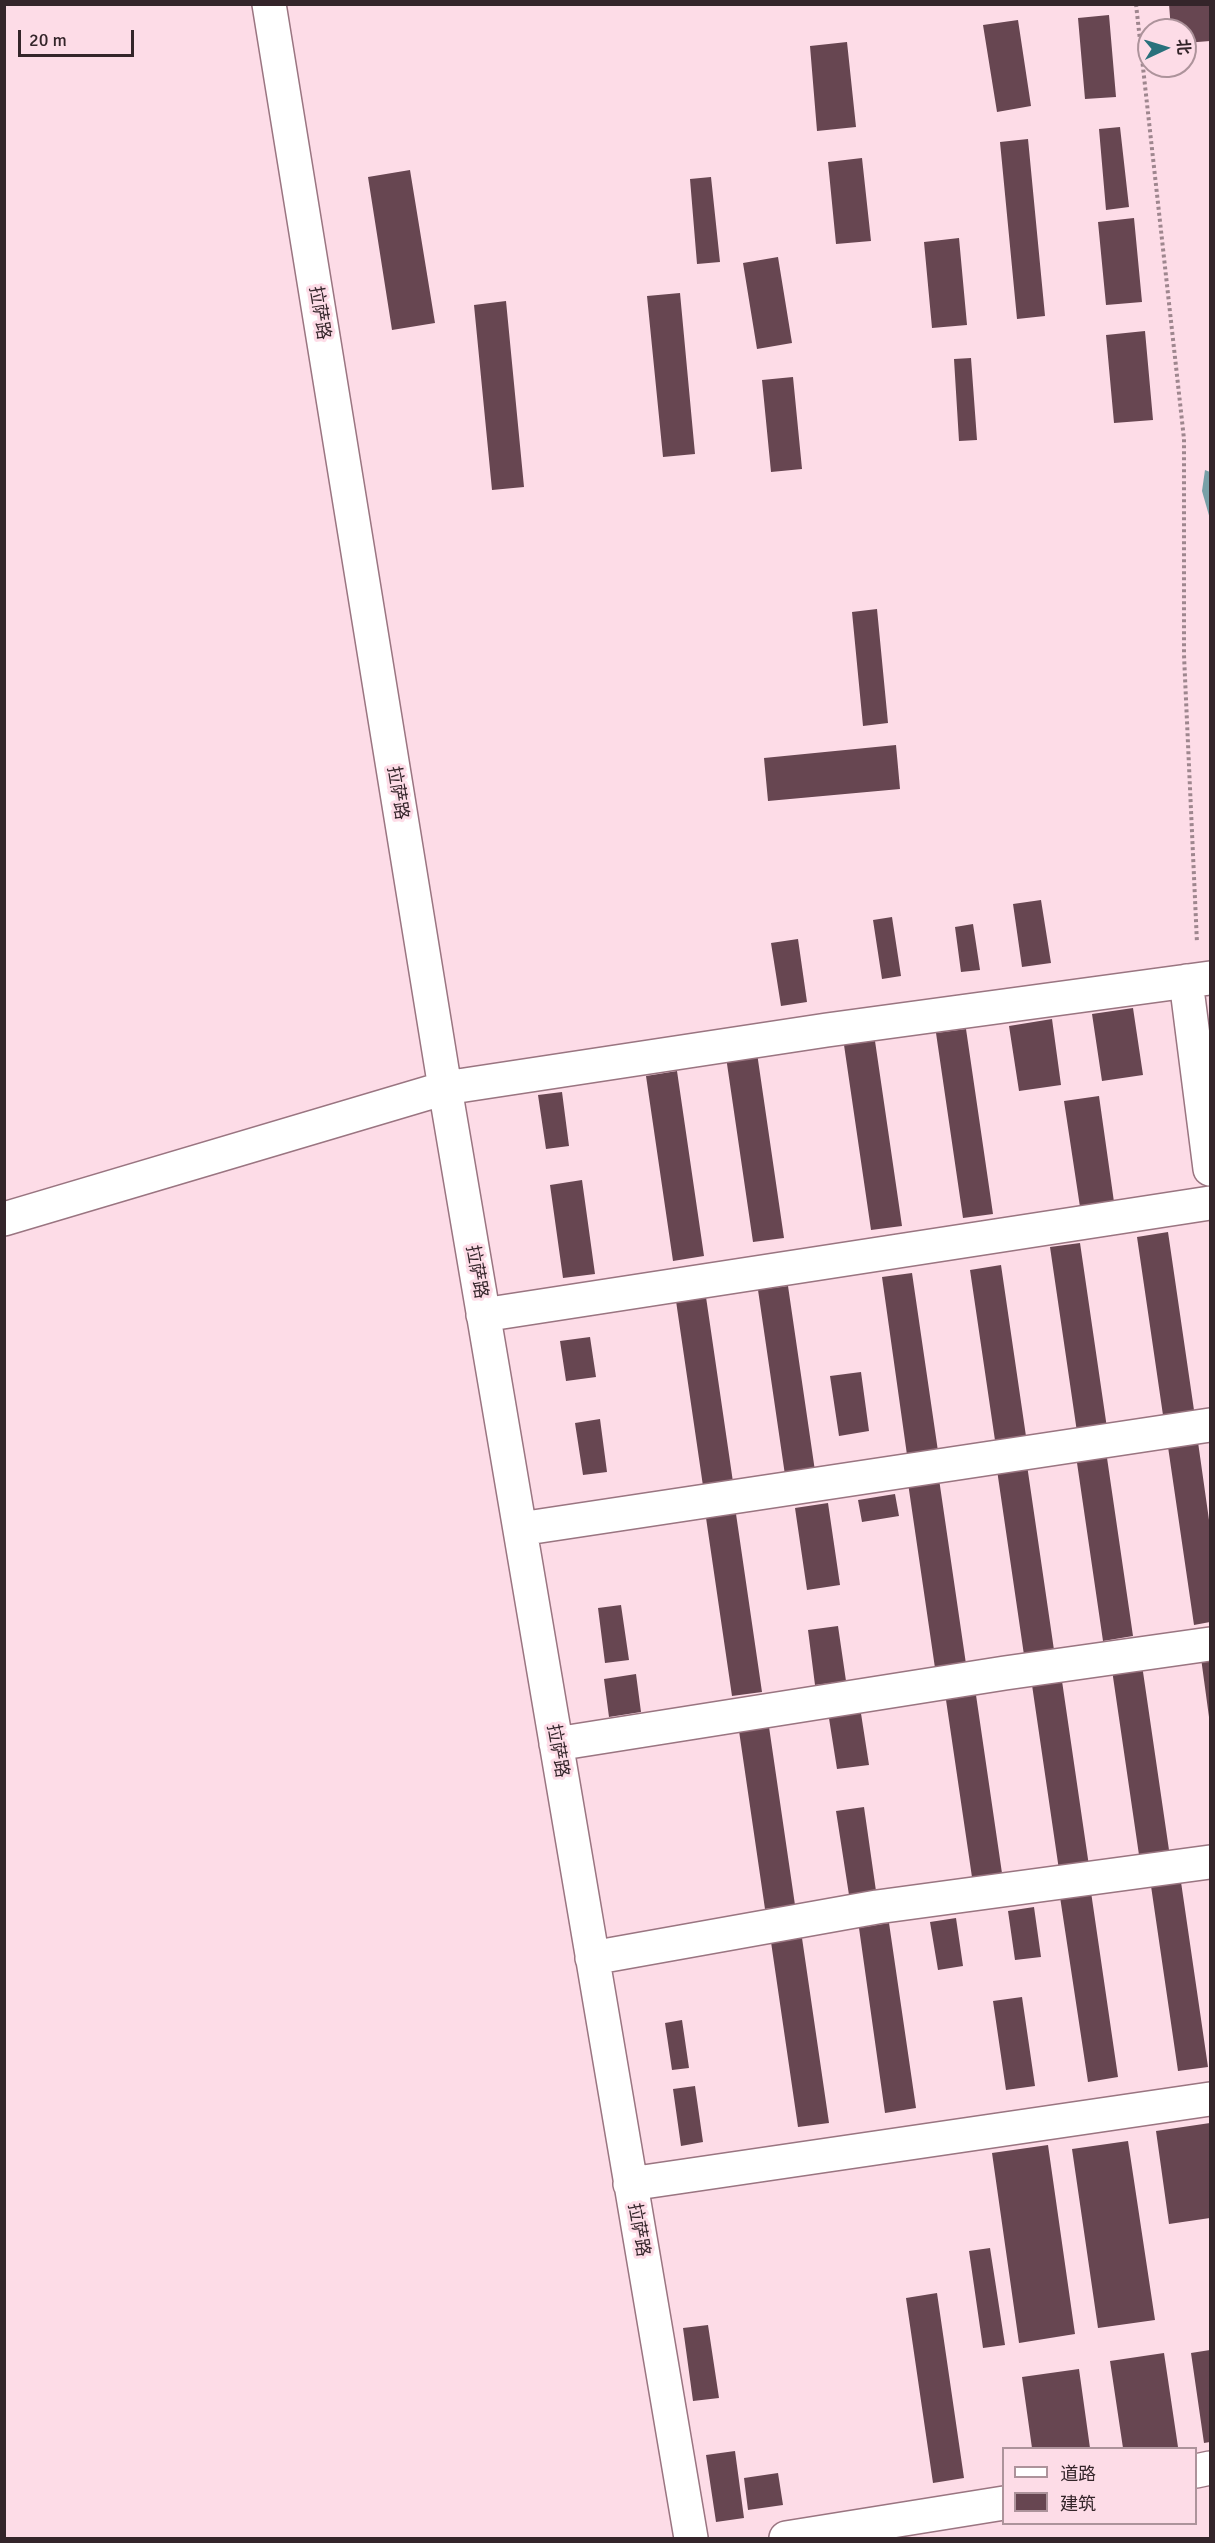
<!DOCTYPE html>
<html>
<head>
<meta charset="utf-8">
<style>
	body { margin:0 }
	#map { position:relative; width:1215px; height:2543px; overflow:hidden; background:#fddce7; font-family:Signika,"Noto Sans SC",sans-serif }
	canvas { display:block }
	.frame { position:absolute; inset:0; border:6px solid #34252a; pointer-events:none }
	.legend { position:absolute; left:1002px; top:2447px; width:195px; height:78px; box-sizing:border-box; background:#fddce7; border:2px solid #ad939b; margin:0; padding:8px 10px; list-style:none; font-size:18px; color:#34252a }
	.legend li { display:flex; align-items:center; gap:12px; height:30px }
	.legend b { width:30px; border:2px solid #ad939b }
	.north { position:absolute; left:1137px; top:18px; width:60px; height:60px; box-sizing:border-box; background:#fddce7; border:2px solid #ad939b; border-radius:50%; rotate:86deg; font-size:16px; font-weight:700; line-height:24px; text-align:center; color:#34252a }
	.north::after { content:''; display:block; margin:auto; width:21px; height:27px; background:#29717c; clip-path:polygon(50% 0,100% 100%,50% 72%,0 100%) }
	.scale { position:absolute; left:18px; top:30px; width:116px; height:27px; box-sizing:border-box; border:3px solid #34252a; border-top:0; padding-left:8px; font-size:18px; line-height:21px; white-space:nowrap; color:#34252a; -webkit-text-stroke:4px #fddce7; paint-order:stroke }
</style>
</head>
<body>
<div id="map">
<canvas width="1215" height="2543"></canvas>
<div class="frame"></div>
<ul class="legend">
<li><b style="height:8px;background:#fff"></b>道路</li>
<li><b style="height:16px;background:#674651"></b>建筑</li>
</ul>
<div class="north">北</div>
<div class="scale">20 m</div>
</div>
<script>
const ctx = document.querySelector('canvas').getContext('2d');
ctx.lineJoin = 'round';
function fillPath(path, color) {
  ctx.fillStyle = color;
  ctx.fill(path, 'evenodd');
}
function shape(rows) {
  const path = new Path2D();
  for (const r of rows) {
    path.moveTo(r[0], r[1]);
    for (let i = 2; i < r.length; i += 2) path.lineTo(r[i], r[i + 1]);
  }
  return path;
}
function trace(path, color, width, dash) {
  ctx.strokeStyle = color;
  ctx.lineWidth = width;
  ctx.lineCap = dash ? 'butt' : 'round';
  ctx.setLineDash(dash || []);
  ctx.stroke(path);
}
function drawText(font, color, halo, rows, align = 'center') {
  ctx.font = font + ' Signika,"Noto Sans SC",sans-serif';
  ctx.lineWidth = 6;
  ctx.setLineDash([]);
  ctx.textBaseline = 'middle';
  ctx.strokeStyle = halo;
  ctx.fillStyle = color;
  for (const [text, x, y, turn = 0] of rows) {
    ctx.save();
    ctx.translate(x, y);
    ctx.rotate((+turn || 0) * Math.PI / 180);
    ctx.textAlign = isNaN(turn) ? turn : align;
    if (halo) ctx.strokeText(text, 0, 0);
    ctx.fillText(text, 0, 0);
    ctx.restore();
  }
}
fillPath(shape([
	[1205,470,1210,472,1210,519,1202,491]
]), '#78a0a7');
fillPath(shape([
	[1169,4,1210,4,1210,41,1185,43,1185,30,1171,30],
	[1109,15,1116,97,1085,99,1078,18],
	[1018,20,1031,106,997,112,983,25],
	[847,42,856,127,817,131,810,46],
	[1120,127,1129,207,1106,210,1099,129],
	[1028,139,1045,316,1017,319,1000,142],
	[862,158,871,241,836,244,828,162],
	[410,170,435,323,392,330,368,177],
	[711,177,720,262,697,264,690,179],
	[1134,218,1142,302,1106,305,1098,222],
	[959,238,967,325,932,328,924,242],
	[778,257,792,343,757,349,743,263],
	[680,293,695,454,663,457,647,296],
	[506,301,524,487,492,490,474,305],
	[1145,331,1153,420,1114,423,1106,335],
	[971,358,977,440,959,441,954,359],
	[793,377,802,469,771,472,762,380],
	[877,609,888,723,863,726,852,612],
	[896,745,900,789,768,801,764,758],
	[1041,900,1051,963,1022,967,1013,904],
	[892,917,901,976,882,979,873,920],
	[973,924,980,970,961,972,955,927],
	[798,939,807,1002,781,1006,771,943],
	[1133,1008,1143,1075,1102,1081,1092,1014],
	[1052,1019,1061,1085,1019,1091,1009,1026],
	[966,1029,993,1214,963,1218,936,1033],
	[875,1041,902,1226,871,1230,844,1045],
	[757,1053,784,1238,753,1242,726,1057],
	[677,1071,704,1256,673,1261,646,1076],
	[562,1092,569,1146,546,1149,538,1095],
	[1099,1096,1114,1202,1080,1207,1064,1101],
	[582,1180,595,1274,563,1278,550,1185],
	[1168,1232,1195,1417,1164,1422,1137,1237],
	[1080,1243,1107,1428,1077,1432,1050,1247],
	[1001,1265,1028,1450,997,1454,970,1270],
	[912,1273,939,1458,908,1462,882,1277],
	[788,1286,815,1471,785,1475,758,1290],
	[706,1297,733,1482,703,1486,676,1301],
	[590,1337,596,1377,566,1381,560,1341],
	[861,1372,869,1431,839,1436,830,1376],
	[600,1419,607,1472,583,1475,575,1423],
	[1197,1435,1210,1527,1210,1622,1194,1625,1167,1440],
	[1106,1451,1133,1636,1103,1641,1076,1456],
	[1027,1465,1054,1650,1024,1655,997,1470],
	[939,1479,966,1664,935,1668,908,1483],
	[895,1494,899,1516,862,1522,858,1500],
	[828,1503,840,1585,807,1590,795,1508],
	[735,1507,762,1692,732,1696,705,1511],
	[621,1605,629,1660,605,1663,598,1608],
	[838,1626,846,1681,815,1685,808,1630],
	[1210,1656,1210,1717,1209,1717,1201,1658],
	[1142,1665,1169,1850,1139,1855,1112,1670],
	[636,1674,641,1712,609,1717,604,1679],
	[1062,1681,1089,1866,1059,1870,1032,1685],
	[976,1695,1003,1880,973,1884,946,1700],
	[860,1707,869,1765,837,1769,828,1712],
	[768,1720,795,1905,765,1909,738,1724],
	[864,1807,876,1891,849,1895,836,1811],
	[1181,1882,1208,2067,1178,2071,1151,1886],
	[1091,1892,1118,2077,1088,2082,1060,1897],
	[1034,1907,1041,1957,1015,1960,1008,1911],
	[956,1918,963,1966,938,1970,930,1922],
	[889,1923,916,2108,885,2113,859,1928],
	[802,1938,829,2123,798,2127,771,1942],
	[1022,1997,1035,2086,1006,2090,993,2001],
	[682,2020,689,2068,672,2070,665,2023],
	[695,2086,703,2142,681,2146,673,2089],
	[1210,2123,1210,2218,1169,2224,1156,2131],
	[1128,2141,1155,2320,1098,2328,1072,2149],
	[1048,2145,1075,2334,1019,2343,992,2153],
	[990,2248,1005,2345,983,2348,969,2251],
	[937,2293,964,2478,933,2483,906,2298],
	[708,2325,719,2398,693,2401,683,2328],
	[1210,2350,1210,2442,1204,2443,1191,2353],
	[1164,2353,1178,2447,1123,2448,1110,2361],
	[1079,2369,1090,2448,1032,2448,1022,2377],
	[735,2451,744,2518,716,2522,706,2455],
	[778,2473,783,2505,748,2510,744,2478]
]), '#674651');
const minor = shape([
	[269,4,445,1088,691,2538],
	[1186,981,1210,1169],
	[4,1219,445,1088,827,1030,1210,978],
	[483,1315,1210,1203],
	[520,1529,1210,1425],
	[556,1744,1005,1673,1210,1644],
	[592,1958,877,1907,1210,1862],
	[630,2184,1210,2099],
	[1196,2471,1210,2468],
	[786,2538,1004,2503]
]);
trace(minor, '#9a7581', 36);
trace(shape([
	[1136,4,1184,439,1184,655,1197,943]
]), '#9e868e', 4, [3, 3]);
trace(minor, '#fff', 33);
drawText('18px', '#34252a', '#fddce7', [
	["拉萨路",319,313,81],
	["拉萨路",397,793,81],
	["拉萨路",476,1272,80],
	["拉萨路",557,1751,80],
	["拉萨路",638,2230,80]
]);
</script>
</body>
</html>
